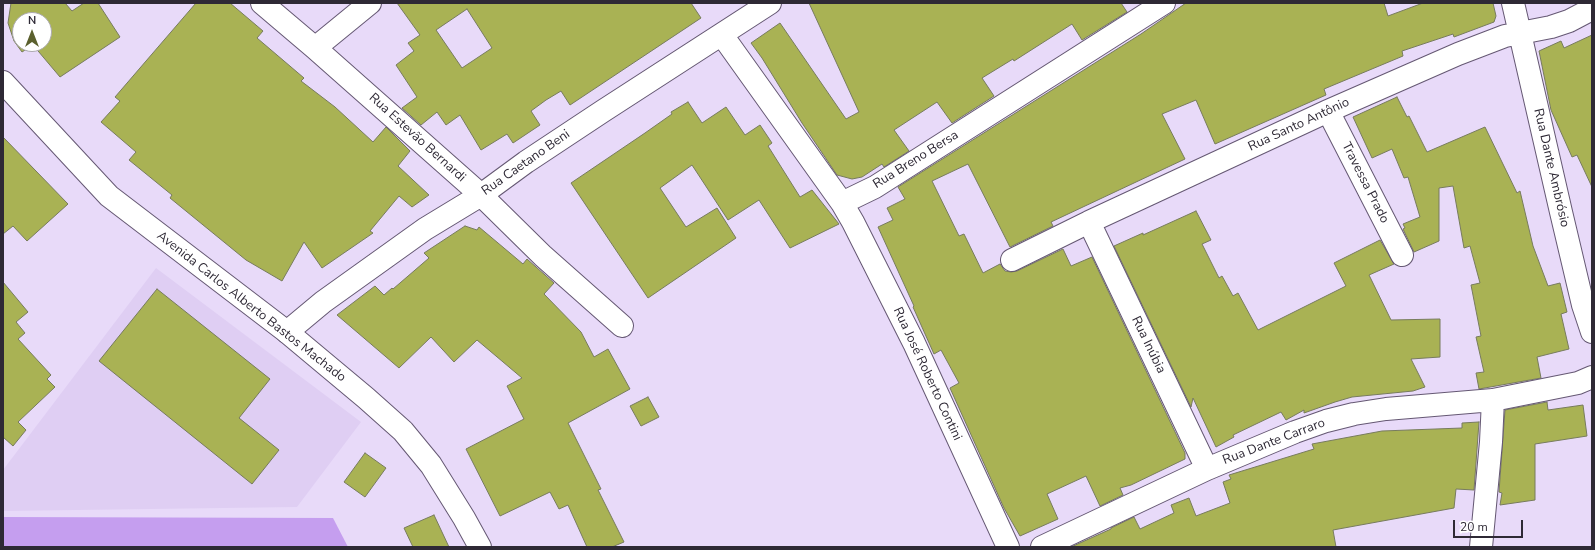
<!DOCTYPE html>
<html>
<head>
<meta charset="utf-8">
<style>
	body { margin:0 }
	#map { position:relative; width:1595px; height:550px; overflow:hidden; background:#e8daf9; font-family:"Nunito Sans",sans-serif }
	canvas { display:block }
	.frame { position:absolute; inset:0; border:4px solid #2e2935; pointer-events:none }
	.north { position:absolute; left:12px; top:12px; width:40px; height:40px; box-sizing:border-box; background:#fff; border:1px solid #aba9ae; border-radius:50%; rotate:0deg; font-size:11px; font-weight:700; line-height:16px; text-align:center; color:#2e2935 }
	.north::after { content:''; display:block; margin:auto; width:14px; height:18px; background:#5b602e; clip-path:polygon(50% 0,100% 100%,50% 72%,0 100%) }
	.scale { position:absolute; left:1453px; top:520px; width:70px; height:18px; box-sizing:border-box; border:2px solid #2e2935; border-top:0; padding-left:5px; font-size:12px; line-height:14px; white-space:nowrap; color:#2e2935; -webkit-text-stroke:3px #fff; paint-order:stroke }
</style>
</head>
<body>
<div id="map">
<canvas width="1595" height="550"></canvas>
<div class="frame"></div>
<div class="north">N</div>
<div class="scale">20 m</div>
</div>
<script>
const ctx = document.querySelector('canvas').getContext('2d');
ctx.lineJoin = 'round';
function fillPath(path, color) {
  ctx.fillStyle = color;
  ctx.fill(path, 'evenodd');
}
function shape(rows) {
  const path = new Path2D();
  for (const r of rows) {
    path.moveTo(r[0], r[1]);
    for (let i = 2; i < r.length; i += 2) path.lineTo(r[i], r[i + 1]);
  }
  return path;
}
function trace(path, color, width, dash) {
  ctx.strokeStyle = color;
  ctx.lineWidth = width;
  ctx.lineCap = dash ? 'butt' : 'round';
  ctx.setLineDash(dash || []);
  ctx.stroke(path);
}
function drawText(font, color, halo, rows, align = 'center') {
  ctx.font = font + ' "Nunito Sans",sans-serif';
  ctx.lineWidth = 3.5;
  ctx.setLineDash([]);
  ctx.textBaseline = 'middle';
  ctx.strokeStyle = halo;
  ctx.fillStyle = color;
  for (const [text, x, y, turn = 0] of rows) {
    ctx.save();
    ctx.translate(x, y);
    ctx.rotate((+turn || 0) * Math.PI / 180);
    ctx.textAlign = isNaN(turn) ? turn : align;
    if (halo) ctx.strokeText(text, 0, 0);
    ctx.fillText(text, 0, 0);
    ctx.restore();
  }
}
fillPath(shape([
	[156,268,361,422,297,507,3,511,3,470]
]), '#dfcef3');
fillPath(shape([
	[3,517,333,518,348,547,3,547]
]), '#c59eef');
const building = shape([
	[11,3,65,3,72,11,84,3,98,3,120,37,60,77,33,45,22,52,14,41,8,23,11,3],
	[20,20,44,20,44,44,20,44,20,20],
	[196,3,230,3,263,31,257,38,304,78,301,81,335,107,373,142,386,127,410,151,398,166,429,195,412,207,399,196,370,231,373,233,322,268,304,242,282,281,246,260,170,198,172,195,129,160,136,152,101,122,120,101,115,97,196,3],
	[397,3,691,3,701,18,570,105,561,91,546,100,531,111,540,125,513,143,507,134,481,150,460,115,446,125,437,112,421,125,402,108,417,97,396,65,414,51,408,43,420,35,397,3],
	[467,9,492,48,462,68,436,30,467,9],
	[809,3,1121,3,1127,12,1082,40,1072,24,1014,61,1013,59,982,78,994,96,952,123,937,102,894,130,909,151,884,167,882,164,862,177,852,179,837,175,802,123,762,58,751,43,780,23,846,119,859,112,809,3],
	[1186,3,1384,3,1388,16,1423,3,1493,3,1496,16,1494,22,1454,37,1453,34,1402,51,1403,56,1324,89,1326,95,1215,144,1196,100,1162,114,1185,159,1051,222,1053,226,1010,247,968,164,932,181,959,236,964,234,983,273,1000,264,1005,271,1011,272,1017,271,1063,249,1071,266,1092,257,1185,453,1185,459,1131,485,1120,488,1123,495,1100,506,1086,476,1047,494,1058,519,1020,536,1004,508,950,388,959,383,941,350,934,354,913,307,914,306,878,227,893,220,887,208,905,199,898,187,1141,34,1186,3],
	[1592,35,1592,187,1577,155,1572,157,1551,110,1539,51,1561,41,1564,48,1592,35],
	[1397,97,1407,117,1409,116,1427,152,1485,127,1517,193,1520,191,1533,246,1548,286,1560,283,1567,312,1561,314,1569,349,1537,357,1541,378,1479,389,1476,373,1484,372,1476,337,1481,336,1471,285,1480,283,1470,246,1464,248,1453,186,1439,188,1439,241,1414,252,1403,229,1405,228,1403,224,1420,217,1408,177,1404,178,1392,149,1372,158,1353,117,1397,97],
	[688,102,702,123,726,107,745,135,760,125,772,143,768,146,800,197,812,190,839,224,790,248,759,200,728,220,692,165,660,188,686,227,717,208,736,238,648,298,571,183,645,133,672,114,671,112,688,102],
	[3,137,68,204,27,241,13,226,3,234,3,137],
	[1196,211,1211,240,1202,244,1219,278,1222,276,1233,296,1238,293,1258,330,1346,286,1334,263,1380,240,1394,264,1369,275,1391,320,1440,319,1440,357,1411,359,1425,387,1413,391,1352,397,1335,402,1304,413,1304,410,1286,420,1281,412,1233,435,1234,437,1216,447,1193,398,1191,407,1114,246,1143,233,1143,235,1196,211],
	[465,226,477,230,479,227,523,264,527,259,554,283,544,294,581,332,594,357,608,349,630,389,568,423,601,489,598,490,624,542,612,547,587,547,568,505,559,509,550,492,500,516,466,449,524,419,507,386,522,378,477,340,454,362,431,337,399,368,337,315,375,286,384,295,392,288,393,289,429,258,424,253,465,226],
	[3,282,28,312,16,322,25,333,18,339,51,375,47,379,55,387,18,422,26,430,13,446,3,437,3,282],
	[157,289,270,379,239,418,279,450,252,484,99,361,157,289],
	[648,397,659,417,641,426,630,406,648,397],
	[1547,402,1548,410,1583,405,1587,436,1535,444,1535,500,1500,505,1502,493,1499,492,1505,410,1547,402],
	[1479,422,1474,490,1456,489,1454,508,1333,530,1336,547,1071,547,1111,529,1111,528,1134,517,1140,529,1174,513,1171,505,1189,498,1196,516,1230,503,1223,482,1231,479,1229,475,1314,449,1312,444,1382,431,1462,428,1462,423,1479,422],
	[365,453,386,468,365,497,344,482,365,453],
	[434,515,449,547,413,547,404,528,434,515]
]);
fillPath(building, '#a9b254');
trace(building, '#777b5d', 1);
const minor = shape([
	[262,3,315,48,481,195,543,256,622,326],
	[1513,3,1561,212,1583,305,1592,332],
	[722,35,842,203,875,187,1164,3],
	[315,48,370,3],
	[1328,111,1402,255],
	[842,203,853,222,914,343,1008,547],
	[1089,222,1207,469],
	[1012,260,1089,222,1328,111,1458,54,1505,36,1551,27,1569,21,1592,9],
	[287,332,323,302,425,229,481,195,526,162,603,111,770,3],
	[1042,547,1207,469,1295,432,1326,421,1354,414,1386,409,1493,400,1578,383,1592,377],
	[1481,547,1491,442,1493,400]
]);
const tertiary = shape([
	[3,82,109,196,287,332,366,398,403,431,431,465,464,518,480,547]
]);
trace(minor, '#655873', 24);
trace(tertiary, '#655873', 24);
trace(minor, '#fff', 22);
trace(tertiary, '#fff', 22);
drawText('13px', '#2e2935', '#fff', [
	["Rua Santo Antônio",1299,125,-25],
	["Rua Estevão Bernardi",417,138,42],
	["Rua Breno Bersa",916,160,-32],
	["Rua Caetano Beni",526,163,-35],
	["Rua Dante Ambrósio",1551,168,77],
	["Travessa Prado",1365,183,63],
	["Avenida Carlos Alberto Bastos Machado",251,307,38],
	["Rua Inúbia",1148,345,64],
	["Rua José Roberto Contini",927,374,65],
	["Rua Dante Carraro",1274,442,-21]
]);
</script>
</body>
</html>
